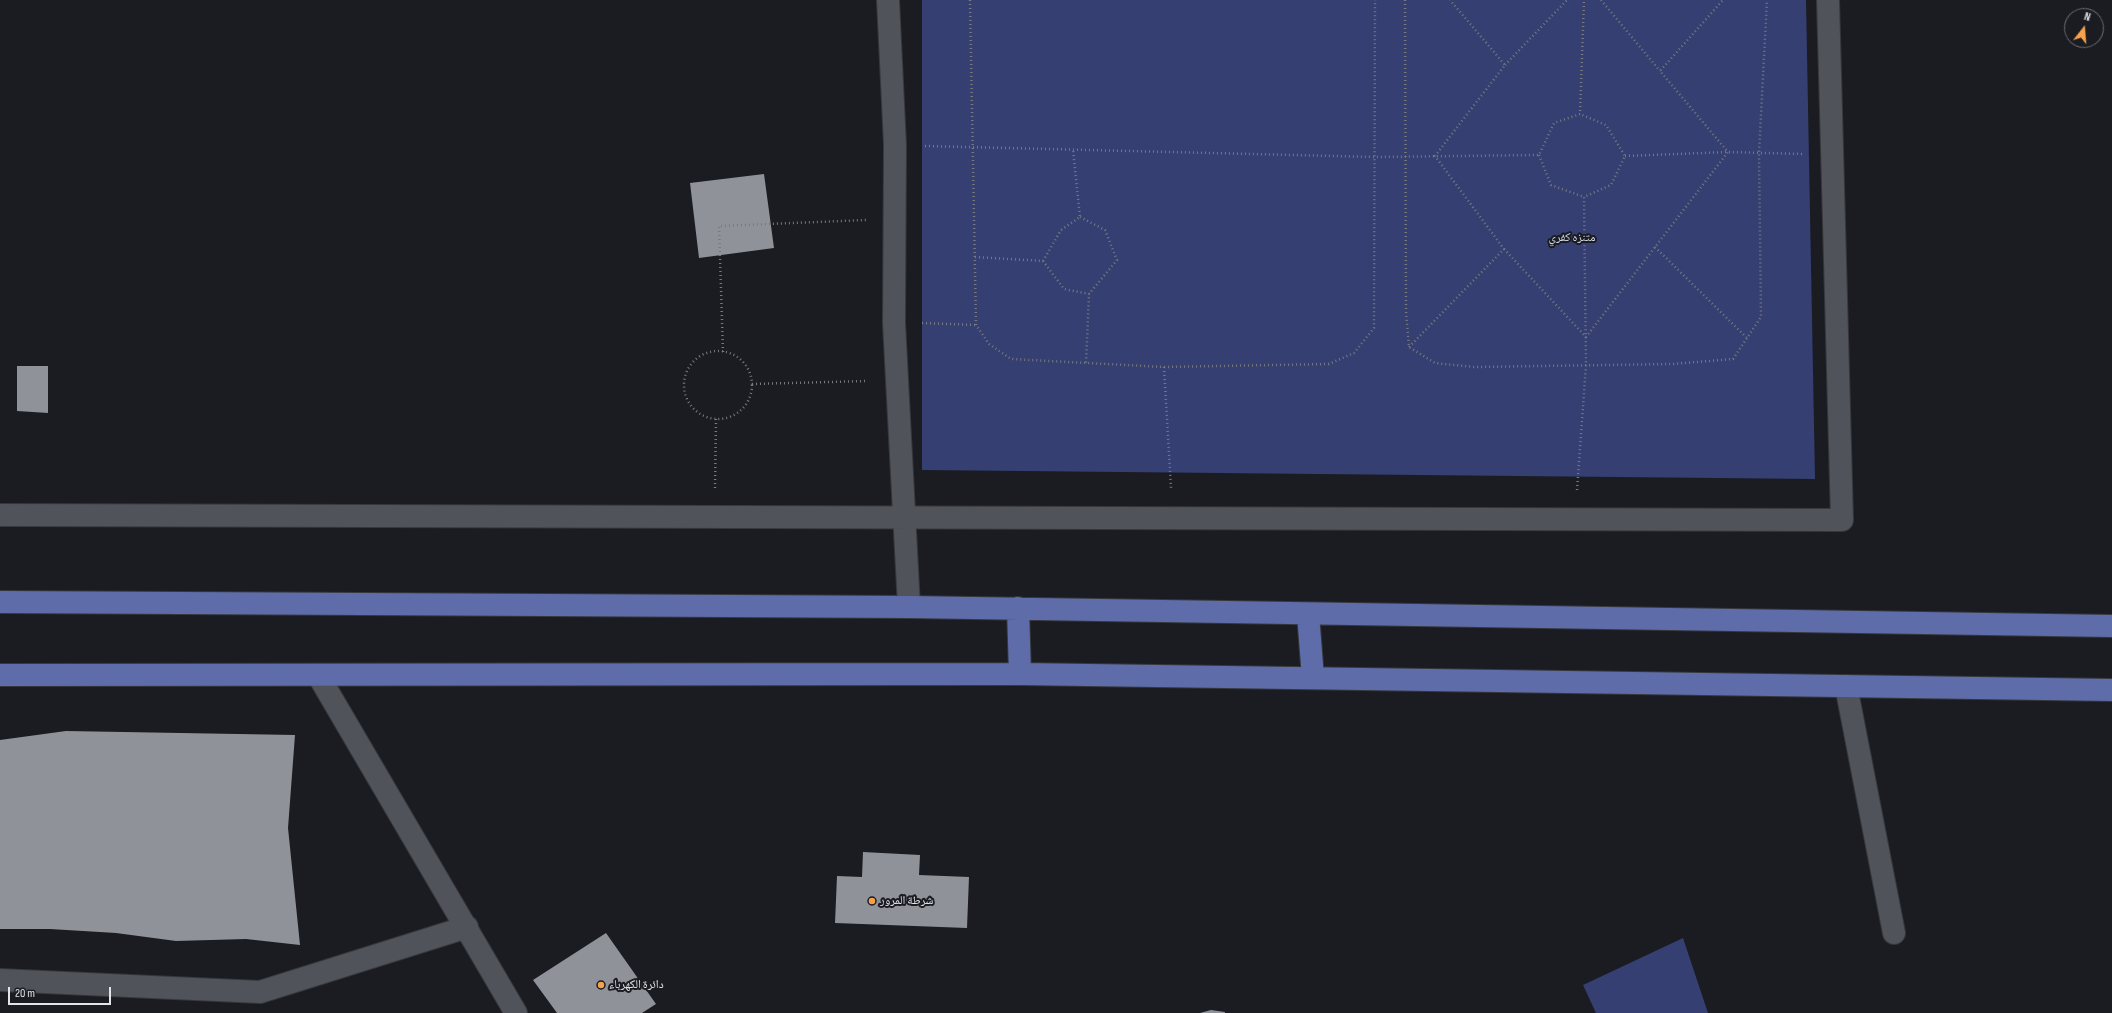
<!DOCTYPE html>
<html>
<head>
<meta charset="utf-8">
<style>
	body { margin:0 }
	#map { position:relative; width:2112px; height:1013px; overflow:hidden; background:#1a1c22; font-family:"Sofia Sans Condensed",sans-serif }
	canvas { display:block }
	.north { position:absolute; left:2064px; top:8px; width:40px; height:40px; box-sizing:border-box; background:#1a1c22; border:1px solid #6a6c71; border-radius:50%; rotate:17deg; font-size:11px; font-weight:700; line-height:16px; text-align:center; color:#e3e4e8 }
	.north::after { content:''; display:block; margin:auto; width:14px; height:18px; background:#f8a14a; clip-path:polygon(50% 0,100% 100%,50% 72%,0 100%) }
	.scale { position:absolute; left:8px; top:987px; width:103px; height:18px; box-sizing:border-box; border:2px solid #e3e4e8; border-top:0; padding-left:5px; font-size:12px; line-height:14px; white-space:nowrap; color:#e3e4e8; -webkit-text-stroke:3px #1a1c22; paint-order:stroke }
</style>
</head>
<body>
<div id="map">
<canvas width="2112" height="1013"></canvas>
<div class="north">N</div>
<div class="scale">20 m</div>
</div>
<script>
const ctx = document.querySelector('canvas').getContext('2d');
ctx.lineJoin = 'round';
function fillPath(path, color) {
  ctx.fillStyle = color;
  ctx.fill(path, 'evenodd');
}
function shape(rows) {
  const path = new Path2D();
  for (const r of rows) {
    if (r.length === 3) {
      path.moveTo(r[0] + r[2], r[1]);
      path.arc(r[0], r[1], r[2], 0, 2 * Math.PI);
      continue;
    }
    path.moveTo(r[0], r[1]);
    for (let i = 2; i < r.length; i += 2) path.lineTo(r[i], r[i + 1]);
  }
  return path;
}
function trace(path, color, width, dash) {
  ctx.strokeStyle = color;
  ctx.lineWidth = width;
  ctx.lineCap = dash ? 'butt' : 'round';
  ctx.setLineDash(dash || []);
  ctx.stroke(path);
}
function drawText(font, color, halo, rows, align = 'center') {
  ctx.font = font + ' "Sofia Sans Condensed","Noto Naskh Arabic",sans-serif';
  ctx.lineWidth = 4;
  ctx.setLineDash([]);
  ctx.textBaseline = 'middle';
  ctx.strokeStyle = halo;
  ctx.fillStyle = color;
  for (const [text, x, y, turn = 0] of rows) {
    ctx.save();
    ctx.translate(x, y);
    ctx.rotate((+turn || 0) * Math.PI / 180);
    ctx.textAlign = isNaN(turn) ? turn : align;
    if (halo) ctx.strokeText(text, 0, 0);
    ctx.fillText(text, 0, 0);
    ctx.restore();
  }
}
fillPath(shape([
	[922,0,1806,0,1815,479,922,470],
	[1683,938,1708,1013,1596,1013,1583,985]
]), '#353f71');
fillPath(shape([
	[764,174,774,248,699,258,690,183],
	[17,366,48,366,48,413,17,411],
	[66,731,295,735,288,828,300,945,246,939,176,941,116,933,50,929,0,929,0,740],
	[863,852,920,855,919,875,969,877,967,928,835,923,837,876,862,877],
	[606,933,656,1004,642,1013,557,1013,533,980],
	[1211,1010,1225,1012,1225,1013,1200,1013]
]), '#90929a');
const minor = shape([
	[888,0,895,145,894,323,909,607],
	[0,515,1842,520,1828,0],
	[318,675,516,1013],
	[1846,686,1894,933],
	[0,980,260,992,467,927]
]);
const major = shape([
	[0,602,909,607,2112,626],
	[1018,608,1020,674],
	[1308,614,1313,678],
	[0,675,1020,674,2112,690]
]);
trace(minor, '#36383c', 24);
trace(major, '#36383c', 24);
trace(shape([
	[970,0,976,325,989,344,1011,359,1164,367,1329,364,1354,353,1374,328,1375,0],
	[1405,0,1406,311,1409,347,1435,363,1474,367,1673,364,1733,359,1761,317,1759,153,1767,0],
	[1601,0,1660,71],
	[1505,65,1567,0],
	[925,146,1375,157,1539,155,1554,123,1580,114,1584,0],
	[1539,155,1551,185,1584,197],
	[1625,156,1728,152,1803,154],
	[1080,217,1105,230,1117,260,1089,294],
	[1655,247,1747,338],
	[1504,249,1586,337,1728,152,1660,71,1723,0],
	[975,257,1043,261,1064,289,1089,294,1086,363],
	[1043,261,1061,230,1080,217,1073,150],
	[922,323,976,325],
	[1409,347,1504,249,1435,156,1505,65,1450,0],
	[718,385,34],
	[723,352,719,226,866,220],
	[1164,367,1171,488],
	[752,384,867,381],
	[715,488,716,419],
	[1577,490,1586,365,1584,197,1611,185,1625,156,1606,125,1580,114]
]), '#787a7f', 2.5, [1, 3]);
trace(minor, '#50535a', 22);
trace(major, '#5e6ca9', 22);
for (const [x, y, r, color] of [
	[872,901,4,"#f8a14a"],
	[601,985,4,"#f8a14a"]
]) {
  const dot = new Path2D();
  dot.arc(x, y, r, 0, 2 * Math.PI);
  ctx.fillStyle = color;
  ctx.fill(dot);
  trace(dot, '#1a1c22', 1.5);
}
drawText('12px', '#d2d8ec', '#1a1c22', [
	["متنزه كفري",1572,238]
]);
drawText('12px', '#e3e4e8', '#1a1c22', [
	["شرطة المرور",880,901],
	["دائرة الكهرباء",609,985]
], 'left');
</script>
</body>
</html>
